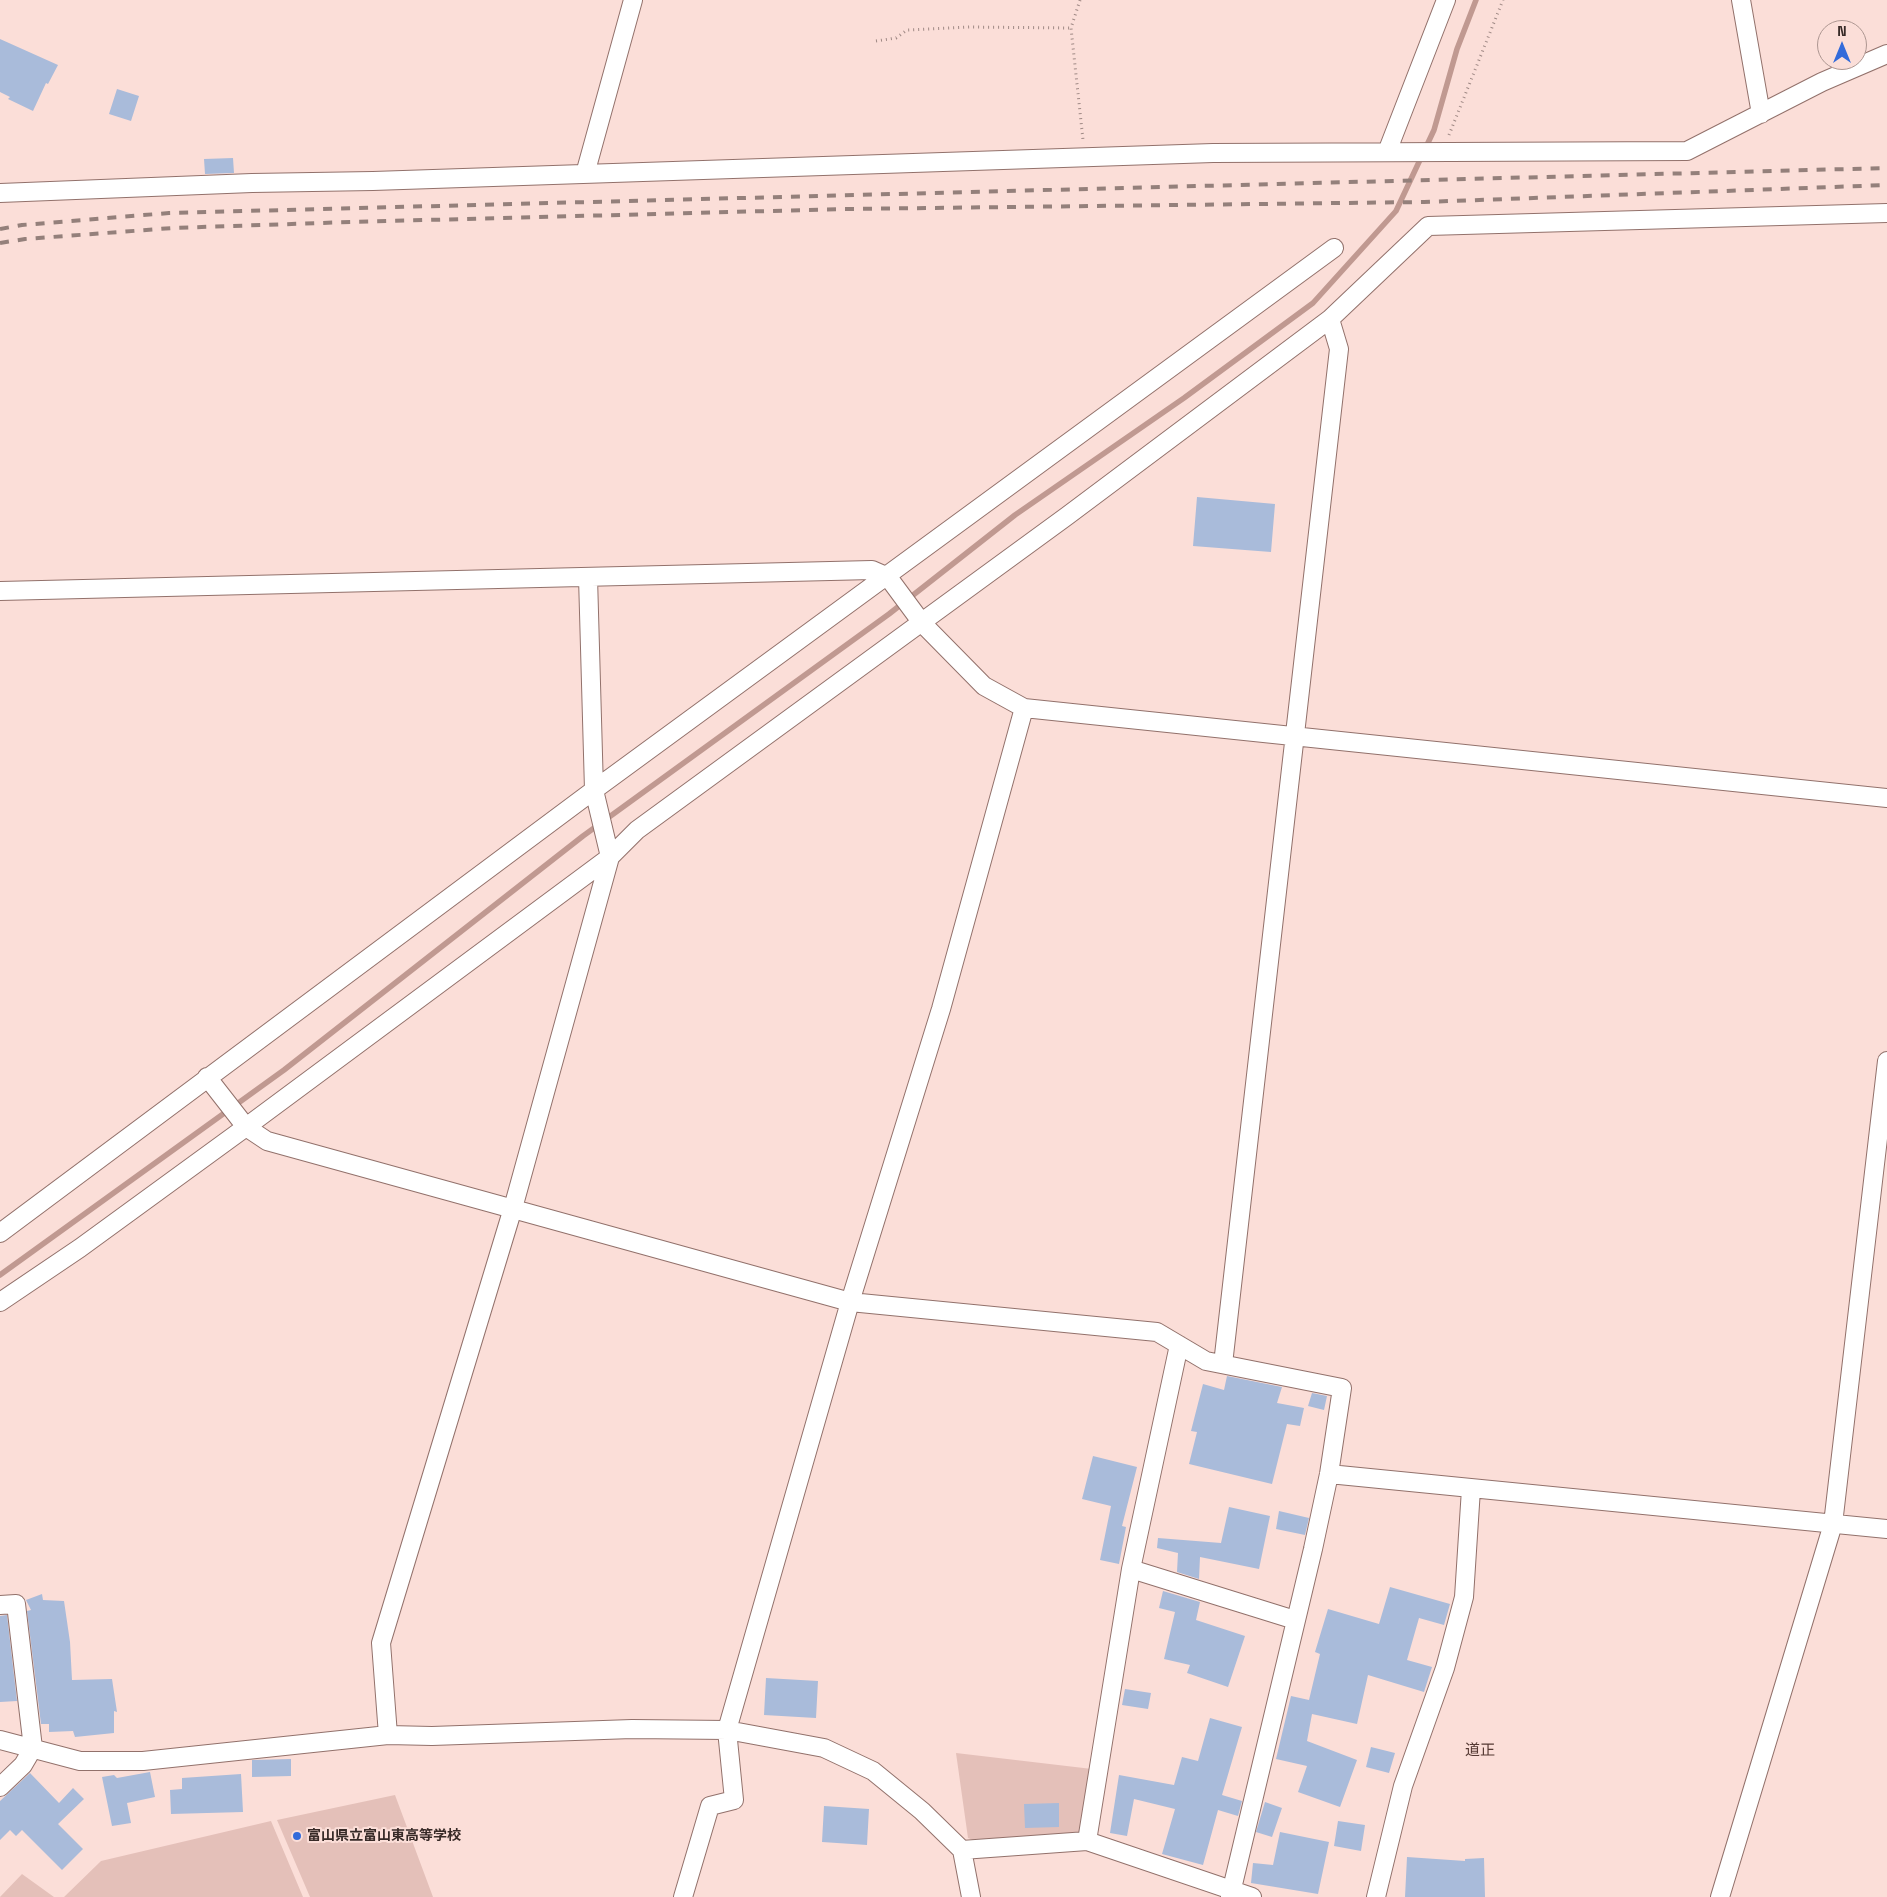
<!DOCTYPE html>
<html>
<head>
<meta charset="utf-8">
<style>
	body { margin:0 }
	#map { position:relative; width:1887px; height:1897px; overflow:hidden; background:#fbded8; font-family:"Space Grotesk",sans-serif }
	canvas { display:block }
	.north { position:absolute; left:1817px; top:20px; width:50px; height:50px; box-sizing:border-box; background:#fbded8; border:1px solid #ad9691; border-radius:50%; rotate:0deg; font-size:14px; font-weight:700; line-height:20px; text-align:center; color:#372a27 }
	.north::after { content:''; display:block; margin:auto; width:18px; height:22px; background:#336bda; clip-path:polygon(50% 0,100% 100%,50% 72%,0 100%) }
</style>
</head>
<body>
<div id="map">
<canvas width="1887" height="1897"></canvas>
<div class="north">N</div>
</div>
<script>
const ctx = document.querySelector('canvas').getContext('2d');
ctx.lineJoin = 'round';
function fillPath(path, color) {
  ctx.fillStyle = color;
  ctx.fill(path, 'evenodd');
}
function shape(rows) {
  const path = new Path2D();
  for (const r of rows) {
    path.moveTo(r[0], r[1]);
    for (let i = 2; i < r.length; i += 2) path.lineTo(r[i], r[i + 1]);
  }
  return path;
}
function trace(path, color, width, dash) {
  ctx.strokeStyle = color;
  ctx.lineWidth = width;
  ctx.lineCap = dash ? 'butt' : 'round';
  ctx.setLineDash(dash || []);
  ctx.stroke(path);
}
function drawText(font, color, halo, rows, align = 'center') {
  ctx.font = font + ' "Space Grotesk","Noto Sans JP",sans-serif';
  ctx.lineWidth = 4;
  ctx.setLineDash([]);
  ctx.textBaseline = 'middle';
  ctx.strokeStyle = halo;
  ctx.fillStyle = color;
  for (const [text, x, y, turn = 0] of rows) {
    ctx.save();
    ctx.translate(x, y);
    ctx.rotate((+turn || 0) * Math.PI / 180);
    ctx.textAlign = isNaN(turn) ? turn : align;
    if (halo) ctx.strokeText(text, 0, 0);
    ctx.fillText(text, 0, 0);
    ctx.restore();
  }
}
fillPath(shape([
	[956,1753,1092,1769,1081,1834,978,1842,968,1838],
	[395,1795,433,1897,310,1897,277,1820],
	[271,1821,303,1897,64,1897,101,1861],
	[22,1874,54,1897,0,1897]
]), '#e4c0b9');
trace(shape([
	[0,1275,284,1070,583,836,889,614,1015,515,1184,398,1313,303,1396,211,1434,130,1457,49,1476,0]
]), '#c09991', 5.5);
fillPath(shape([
	[0,39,58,65,48,84,46,83,33,111,8,99,10,97,0,92],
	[117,89,139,96,131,121,109,114],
	[233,158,234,173,205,174,204,159],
	[1197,497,1275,504,1271,552,1193,546],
	[1227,1376,1282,1387,1277,1403,1304,1408,1300,1426,1287,1424,1272,1484,1189,1464,1197,1432,1191,1431,1203,1384,1224,1390],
	[1312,1393,1327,1396,1324,1410,1308,1406],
	[1093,1456,1137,1467,1122,1526,1126,1527,1119,1564,1100,1560,1111,1506,1082,1499],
	[1229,1507,1270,1516,1259,1569,1200,1557,1199,1579,1177,1572,1178,1553,1157,1548,1158,1538,1221,1543],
	[1279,1511,1309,1518,1305,1535,1276,1529],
	[1390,1587,1450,1604,1444,1625,1419,1618,1407,1660,1432,1667,1424,1692,1368,1675,1357,1724,1312,1714,1307,1741,1357,1760,1340,1807,1298,1792,1307,1766,1276,1759,1291,1696,1309,1700,1320,1654,1315,1652,1328,1609,1379,1624],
	[1163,1591,1200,1602,1196,1620,1245,1636,1228,1687,1187,1673,1190,1665,1164,1659,1175,1612,1159,1608],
	[42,1594,43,1600,64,1601,70,1642,72,1680,112,1679,117,1712,114,1711,114,1733,75,1737,73,1731,49,1732,49,1724,41,1724,27,1611,31,1610,26,1600],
	[7,1615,17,1701,0,1702,0,1616],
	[766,1678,818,1681,816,1718,764,1715],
	[1125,1689,1151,1693,1148,1709,1122,1705],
	[1210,1718,1242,1727,1222,1795,1242,1801,1238,1816,1218,1810,1203,1865,1162,1854,1175,1809,1134,1799,1127,1836,1110,1833,1119,1775,1174,1785,1182,1757,1198,1761],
	[1371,1747,1395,1753,1389,1773,1366,1767],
	[291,1759,291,1776,252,1777,252,1760],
	[150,1772,155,1797,127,1803,131,1823,112,1826,102,1777,114,1775,117,1778],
	[30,1773,59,1803,73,1788,84,1799,58,1824,83,1849,62,1870,22,1830,16,1836,10,1830,0,1840,0,1801],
	[241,1774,243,1812,171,1814,170,1790,182,1789,182,1778],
	[1265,1802,1282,1808,1272,1837,1256,1832],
	[1059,1803,1059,1827,1025,1828,1024,1804],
	[824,1806,869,1809,867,1845,822,1842],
	[1338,1821,1365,1825,1361,1851,1334,1846],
	[1280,1832,1329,1842,1318,1894,1251,1883,1253,1863,1273,1865],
	[1407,1857,1465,1861,1465,1859,1484,1858,1485,1897,1405,1897]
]), '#a9bbda');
const street = shape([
	[1741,0,1761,114],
	[1387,152,1446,0],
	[585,174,633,0],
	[0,193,252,183,373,181,1213,153,1687,151,1822,82,1887,54],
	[0,591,872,570,888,577,922,623,984,686,1024,708,1887,798],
	[207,1077,246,1127,267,1141,850,1302,1157,1332,1206,1361,1342,1388,1329,1474,1313,1549,1230,1897],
	[0,1233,594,790,1334,248],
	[0,1302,80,1248,246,1127,610,857,637,830,1067,516,1330,319],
	[1223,1364,1339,349,1330,319,1428,226,1887,213],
	[1329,1474,1887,1529],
	[1131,1569,1179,1345],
	[0,1605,16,1604,33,1748,23,1765,0,1787],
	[388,1735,381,1643,513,1208,610,857,594,790,588,577],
	[0,1740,80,1761,143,1761,388,1735,432,1736,632,1729,727,1730,824,1748,873,1771,922,1811,962,1850,971,1897],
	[1087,1841,1131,1569,1295,1620],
	[962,1850,1087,1841,1252,1897],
	[683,1897,710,1806,734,1800,727,1730,850,1302,941,1009,1024,708],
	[1376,1897,1403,1786,1445,1668,1464,1597,1471,1489],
	[1720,1897,1833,1524,1887,1061]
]);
trace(street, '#92716b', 20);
trace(shape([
	[1080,0,1071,28,1083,140],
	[876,41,896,38,907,30,970,27,1071,28],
	[1449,135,1503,0]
]), '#9f8985', 3, [1, 4]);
trace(street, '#fff', 18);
trace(shape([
	[0,229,22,225,169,213,1887,168],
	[0,243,25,239,173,228,350,222,845,209,1424,202,1887,185]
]), '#94807b', 4, [9, 9]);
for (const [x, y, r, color] of [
	[297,1836,5,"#336bda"]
]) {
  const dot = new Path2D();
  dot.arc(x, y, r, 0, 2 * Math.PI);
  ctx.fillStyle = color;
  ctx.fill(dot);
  trace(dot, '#fbded8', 2);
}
drawText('bold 14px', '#372a27', '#fbded8', [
	["富山県立富山東高等学校",307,1836]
], 'left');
drawText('15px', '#543832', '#fbded8', [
	["道正",1480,1751]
]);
</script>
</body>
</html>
